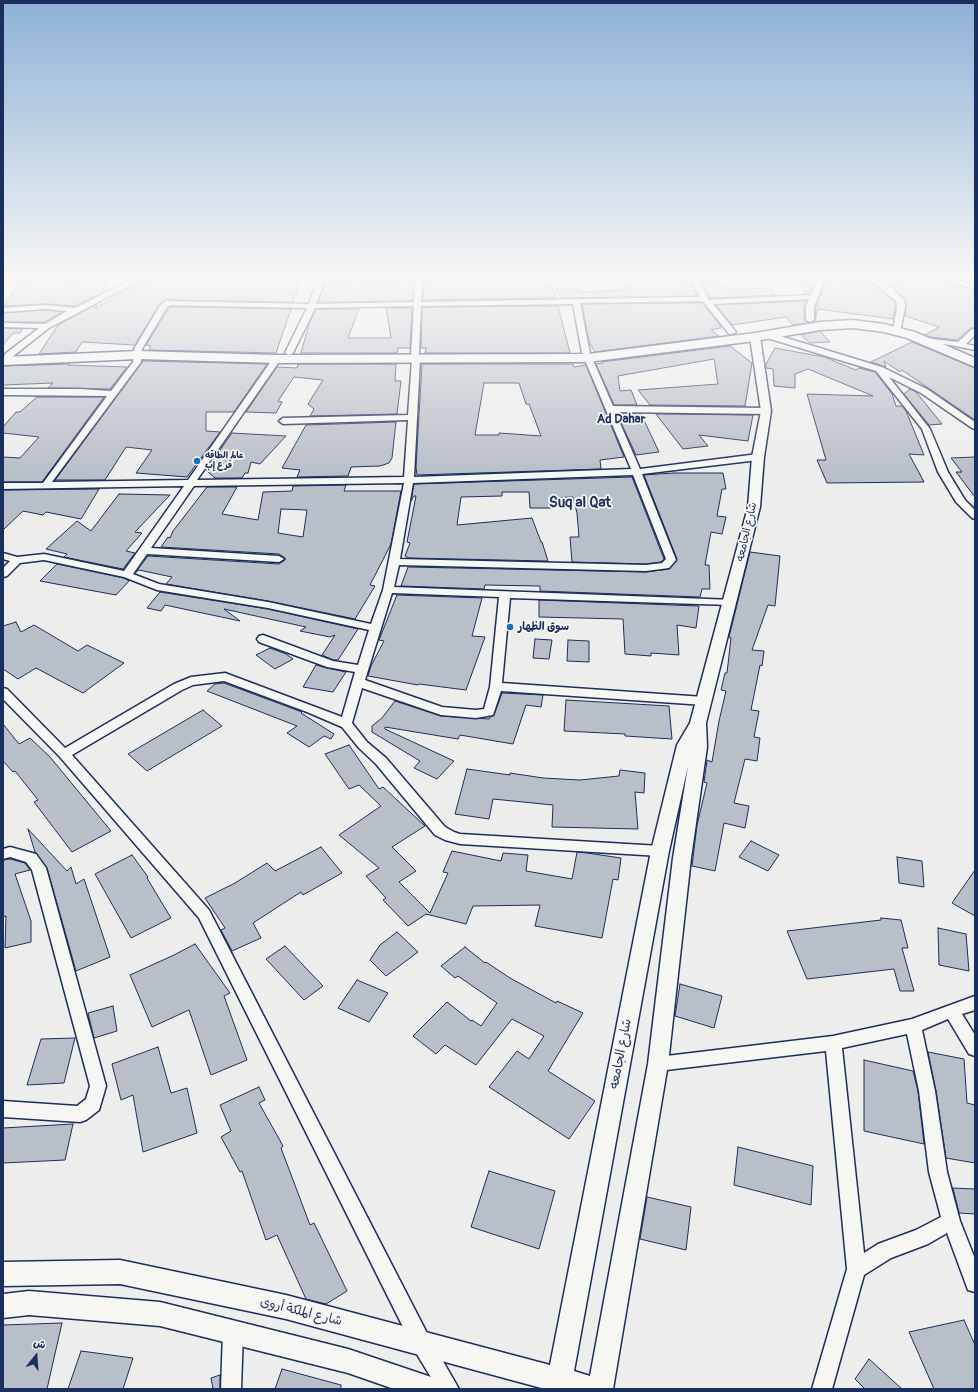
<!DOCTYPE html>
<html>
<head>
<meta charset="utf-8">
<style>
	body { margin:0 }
	#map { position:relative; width:978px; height:1392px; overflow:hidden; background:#edeeec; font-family:Pangolin,"Playpen Sans Arabic",sans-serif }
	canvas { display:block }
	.frame { position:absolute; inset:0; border:4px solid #1b2f5e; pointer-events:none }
	.north { position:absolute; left:16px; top:1336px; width:40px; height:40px; -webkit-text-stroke:3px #f6f6f2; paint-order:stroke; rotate:17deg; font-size:11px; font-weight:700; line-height:16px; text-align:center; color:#1b2f5e }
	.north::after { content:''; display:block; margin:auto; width:14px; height:18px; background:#1b2f5e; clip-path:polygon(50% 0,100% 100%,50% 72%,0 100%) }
</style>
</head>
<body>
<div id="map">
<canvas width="978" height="1392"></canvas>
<div class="frame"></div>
<div class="north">ش</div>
</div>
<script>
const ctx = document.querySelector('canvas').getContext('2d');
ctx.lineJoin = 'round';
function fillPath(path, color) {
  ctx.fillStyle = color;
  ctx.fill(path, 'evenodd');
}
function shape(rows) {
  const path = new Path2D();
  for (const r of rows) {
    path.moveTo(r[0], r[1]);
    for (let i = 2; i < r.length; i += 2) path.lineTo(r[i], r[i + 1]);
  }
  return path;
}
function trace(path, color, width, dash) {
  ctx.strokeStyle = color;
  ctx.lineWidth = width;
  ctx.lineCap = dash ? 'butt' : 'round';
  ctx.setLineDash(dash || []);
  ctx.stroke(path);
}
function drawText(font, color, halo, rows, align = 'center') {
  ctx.font = font + ' Pangolin,"Playpen Sans Arabic",sans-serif';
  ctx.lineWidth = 3.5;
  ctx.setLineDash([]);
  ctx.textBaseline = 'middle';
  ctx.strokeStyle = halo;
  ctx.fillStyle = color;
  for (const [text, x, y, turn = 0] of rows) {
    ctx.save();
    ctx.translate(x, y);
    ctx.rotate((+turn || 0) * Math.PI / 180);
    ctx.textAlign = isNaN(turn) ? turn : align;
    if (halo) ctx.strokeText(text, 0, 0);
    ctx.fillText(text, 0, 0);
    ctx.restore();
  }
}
const building = shape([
	[152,277,302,277,293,302,166,300,159,305,135,345,82,342,76,352,39,354,58,325,97,304,95,309,129,288,132,289,141,282,147,283,152,277],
	[352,277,366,277,367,282,396,282,396,277,414,277,413,301,318,302,326,281,352,281,352,277],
	[424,277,510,277,511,278,548,277,556,298,423,300,424,277],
	[621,277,684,277,687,281,690,281,697,296,561,298,555,289,579,289,579,292,626,290,621,277],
	[801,277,816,278,810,294,804,294,801,277],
	[905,277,936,277,975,290,975,328,971,328,957,340,931,337,925,335,939,327,905,316,906,307,905,300,891,286,905,277],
	[64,279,63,280,108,279,102,293,75,306,46,304,4,306,20,280,64,279],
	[827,279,864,281,878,288,895,302,895,307,893,319,818,309,815,321,816,306,827,279],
	[722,280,726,288,771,288,775,295,710,298,701,281,722,280],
	[807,301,804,306,804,320,808,323,793,325,786,317,732,325,716,305,807,301],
	[702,303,721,326,719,326,721,328,711,330,719,336,595,352,589,342,582,304,702,303],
	[558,306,570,353,425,353,426,348,421,348,422,307,558,306],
	[170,307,291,309,276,353,149,350,151,346,146,345,170,307],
	[386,308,412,308,410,348,398,348,397,353,301,353,309,324,316,309,359,309,348,338,391,338,386,308],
	[46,310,62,312,45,322,3,322,3,313,46,310],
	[3,328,23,329,20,333,13,333,3,345,3,328],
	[820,331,830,342,810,343,801,335,820,331],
	[912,342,975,368,975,420,902,370,900,372,884,361,886,367,871,362,912,342],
	[730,346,752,363,745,406,650,405,638,390,718,384,714,359,618,376,620,391,631,390,637,405,614,405,596,364,603,363,602,362,730,346],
	[775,348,824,357,856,370,859,368,875,372,892,394,896,406,902,406,906,411,924,455,909,454,924,482,827,483,817,460,826,460,807,394,873,396,808,369,795,374,795,388,774,386,773,369,766,368,766,364,775,348],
	[143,361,267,364,234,412,206,412,206,431,220,432,187,477,136,473,152,450,126,447,105,480,55,480,143,361],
	[69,364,68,365,127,367,110,389,48,388,53,383,3,385,3,366,69,364],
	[298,364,396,364,395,381,401,381,397,414,310,416,314,409,308,404,323,380,294,377,278,401,282,402,276,413,246,412,277,367,297,368,298,364],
	[422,364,573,364,574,367,586,365,624,457,600,460,601,469,417,475,416,467,422,364],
	[484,383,519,383,526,404,529,404,541,436,499,433,499,435,475,435,484,383],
	[910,389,916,392,942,424,929,425,904,394,910,389],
	[37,397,104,397,42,482,3,482,3,457,20,458,39,437,3,433,3,427,16,412,20,412,37,397],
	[617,414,641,414,659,452,636,455,617,414],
	[656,414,753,415,748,441,699,435,708,446,683,449,656,414],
	[396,422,392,458,389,463,380,466,351,467,348,476,297,477,300,470,282,468,306,425,396,422],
	[232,433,286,436,260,464,251,462,248,473,245,473,242,478,215,478,206,470,232,433],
	[975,457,975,497,956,472,962,472,951,458,975,457],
	[674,473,723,473,726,489,722,489,717,516,726,517,722,534,711,532,705,565,709,565,710,589,702,589,700,597,540,591,540,586,485,585,484,589,401,586,408,567,646,572,669,569,677,559,644,475,674,473],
	[632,477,664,559,661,562,646,564,572,562,570,537,579,537,577,513,573,497,552,498,552,508,530,508,529,492,502,492,502,496,461,497,457,525,532,518,541,542,542,542,548,561,409,558,405,556,410,543,407,542,416,496,414,496,411,501,414,484,632,477],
	[346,485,344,491,401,491,391,544,370,585,375,586,355,619,268,601,166,584,172,577,139,570,135,573,148,556,279,564,285,560,285,558,279,554,161,547,168,537,170,538,173,531,207,487,237,487,222,514,258,520,263,492,292,491,293,486,346,485],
	[281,509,307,510,303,537,278,533,281,509],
	[99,489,81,519,46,512,43,515,23,511,3,530,3,490,99,489],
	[119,494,170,495,135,532,142,533,126,551,135,553,123,569,64,557,67,554,46,549,77,521,91,531,119,494],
	[750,552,780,556,775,606,768,605,752,650,764,651,762,666,760,665,751,710,759,711,754,737,760,738,757,761,745,759,734,803,749,806,745,828,724,823,715,871,692,866,697,825,707,783,704,782,707,760,712,762,719,721,726,691,721,690,725,673,727,673,731,638,729,637,750,552],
	[57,564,124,578,129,581,116,595,40,581,57,564],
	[160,592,268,609,358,629,338,660,333,660,322,655,335,635,330,637,300,631,306,627,224,609,240,621,165,605,161,611,147,608,160,592],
	[397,595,482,598,472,636,485,637,466,690,419,684,418,685,368,676,371,666,384,641,379,640,397,595],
	[539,600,699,606,696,628,677,625,679,655,651,653,651,656,625,654,623,619,539,617,539,600],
	[16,622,21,632,34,625,78,651,87,645,124,663,83,693,36,668,18,679,3,669,3,626,16,622],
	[535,639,552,640,549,659,533,658,535,639],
	[568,640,589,641,589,662,567,661,568,640],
	[270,648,286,654,293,659,275,669,256,655,270,648],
	[316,665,327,668,346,672,333,692,303,687,316,665],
	[224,683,302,712,301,713,334,734,331,739,324,736,309,747,287,733,297,726,207,691,215,684,224,683],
	[502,693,543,695,541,707,526,705,513,744,460,735,458,739,385,727,385,729,454,761,437,779,414,768,420,761,372,732,372,726,382,718,395,701,441,716,489,719,490,717,494,715,502,693],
	[566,700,669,706,672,739,625,736,625,734,564,731,566,700],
	[203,710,222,726,147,771,128,754,203,710],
	[3,724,19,744,30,738,50,757,111,831,72,852,34,802,38,800,15,771,13,772,3,761,3,724],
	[349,745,379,789,383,787,425,826,392,847,416,871,399,882,430,913,448,873,443,872,452,851,501,861,503,853,528,855,526,871,572,879,577,852,587,853,621,858,618,880,613,879,602,938,535,926,540,905,473,906,466,924,426,914,408,926,383,900,386,898,366,876,379,868,339,835,381,806,359,785,349,789,325,754,349,745],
	[467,769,510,775,510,773,543,778,580,780,619,776,620,770,645,773,644,793,635,792,638,829,552,827,553,805,493,799,489,819,455,814,467,769],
	[28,829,67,871,71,867,76,884,84,879,110,957,76,971,47,868,35,852,28,829],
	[751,841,779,855,768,871,739,857,751,841],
	[321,847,342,873,303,895,301,892,253,923,261,938,232,951,221,930,225,928,205,898,235,883,267,863,275,871,321,847],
	[132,855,148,877,147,878,171,918,131,938,95,874,132,855],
	[897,857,922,861,924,887,899,883,897,857],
	[10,859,25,863,30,870,15,874,31,921,31,942,5,948,6,916,3,917,3,860,10,859],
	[975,870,975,916,952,903,975,870],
	[881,918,901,920,908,948,902,948,914,991,900,991,894,969,807,979,787,931,881,920,881,918],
	[938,928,966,934,969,971,939,965,938,928],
	[397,932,418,952,386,976,370,960,380,945,397,932],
	[195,944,230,993,224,996,247,1060,211,1075,189,1010,152,1027,130,975,174,955,195,944],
	[285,946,323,986,304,1000,266,959,285,946],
	[465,947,485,963,486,962,510,978,556,1003,557,1001,583,1013,548,1071,595,1101,569,1139,489,1087,517,1051,529,1059,544,1036,512,1019,476,1065,445,1045,436,1054,413,1036,447,1002,471,1021,472,1020,481,1026,497,1003,458,976,455,978,441,966,465,947],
	[357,980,388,993,369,1022,338,1008,357,980],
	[680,984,722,996,714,1028,675,1016,680,984],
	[113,1006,117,1031,94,1038,88,1013,113,1006],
	[75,1038,64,1083,27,1085,41,1039,75,1038],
	[158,1047,171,1093,187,1088,197,1133,143,1152,133,1095,121,1100,112,1064,158,1047],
	[928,1052,964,1059,967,1103,975,1105,975,1163,946,1158,936,1091,928,1052],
	[864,1060,913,1071,918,1091,924,1144,864,1131,864,1060],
	[259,1087,265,1100,259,1103,283,1146,281,1148,310,1225,314,1223,347,1291,326,1304,306,1299,277,1235,266,1240,242,1171,240,1172,221,1137,231,1131,220,1105,259,1087],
	[73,1124,65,1160,3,1163,3,1128,73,1124],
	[738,1147,813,1166,811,1205,734,1185,738,1147],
	[489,1171,555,1191,539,1249,471,1227,489,1171],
	[953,1188,975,1189,975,1214,959,1213,953,1188],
	[647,1197,691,1207,686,1250,640,1239,647,1197],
	[964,1320,975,1345,975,1389,934,1389,909,1332,964,1320],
	[62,1323,47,1389,3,1389,3,1325,62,1323],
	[81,1351,133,1358,123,1389,68,1389,81,1351],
	[869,1359,902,1389,865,1389,855,1379,869,1359],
	[282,1369,341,1385,341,1389,275,1389,282,1369],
	[220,1375,220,1389,213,1389,211,1378,220,1375]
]);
fillPath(building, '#b9bfc8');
trace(building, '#1b2f5e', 1);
const minor = shape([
	[137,277,146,277,49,328,12,357,10,363,7,363,3,361,5,354,39,328,3,327,3,323,45,324,67,311,46,309,3,312,3,308,46,305,75,308,137,277],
	[318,277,326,277,316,304,414,302,415,277,423,277,421,302,700,297,689,277,697,277,709,300,811,295,818,277,826,277,814,306,814,320,810,322,806,320,806,306,809,299,713,304,736,332,732,334,729,334,703,301,580,303,590,353,586,355,582,353,573,304,421,306,419,354,415,356,411,354,414,306,315,308,293,353,289,355,285,353,307,308,170,305,167,307,142,349,141,362,52,482,188,480,274,357,277,357,281,359,197,480,404,477,408,420,283,424,279,421,283,418,408,415,412,359,416,357,420,359,414,477,631,469,584,358,588,356,592,358,613,406,766,408,770,411,766,414,615,412,640,469,758,454,763,457,758,460,642,474,676,560,669,568,646,571,399,565,394,587,734,600,735,602,730,605,510,598,502,683,704,697,708,698,710,701,708,704,704,705,501,691,493,715,476,718,441,715,362,688,352,723,367,742,386,758,445,827,454,832,460,834,660,846,665,847,667,851,665,855,660,856,460,844,445,840,435,835,376,764,359,748,342,727,307,712,224,681,193,685,182,690,72,755,209,910,429,1337,459,1389,438,1389,415,1351,199,918,60,757,3,699,3,688,7,689,65,748,174,684,191,677,225,673,342,717,355,672,327,667,259,642,257,639,259,636,263,635,333,661,358,665,369,630,268,608,157,590,124,577,44,560,20,563,7,576,3,577,3,568,10,561,3,559,3,553,17,557,44,554,124,571,184,486,3,489,3,483,43,483,107,396,3,395,3,389,80,389,111,391,133,362,134,349,160,306,166,301,309,304,318,277],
	[633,475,666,559,662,563,646,565,400,559,413,483,633,475],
	[404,483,383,590,371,624,268,602,159,584,133,574,147,554,279,562,284,559,279,556,151,548,194,486,404,483],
	[392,593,499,597,490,687,484,709,476,710,442,707,365,680,392,593],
	[866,277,875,277,892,288,904,300,905,307,900,332,894,332,893,330,897,307,896,301,866,277],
	[937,277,949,277,975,285,975,289,937,277],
	[972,329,975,329,975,335,966,344,975,346,975,350,951,345,924,342,920,340,924,338,958,342,972,329],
	[764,333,770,333,882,367,927,389,975,422,975,429,972,428,921,393,889,377,930,429,948,472,965,500,975,510,975,519,972,518,956,502,938,472,922,429,876,371,764,337,764,333],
	[10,847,36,854,46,868,106,1086,99,1110,86,1120,80,1122,3,1117,3,1101,77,1106,86,1099,90,1086,32,870,26,862,10,857,3,859,3,849,10,847],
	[975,996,975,1010,962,1014,975,1035,975,1056,969,1054,948,1019,922,1030,935,1091,947,1172,960,1221,975,1259,975,1292,968,1290,947,1233,928,1244,891,1258,864,1275,832,1389,812,1389,847,1269,826,1051,658,1071,652,1069,650,1064,652,1059,658,1057,833,1036,912,1019,975,996],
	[907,1034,919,1091,929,1172,941,1217,916,1230,878,1244,864,1253,842,1048,907,1034],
	[233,1322,240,1325,243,1332,241,1389,221,1389,223,1332,226,1325,233,1322]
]);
const tertiary = shape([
	[755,334,760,337,771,411,764,457,760,507,706,723,707,747,691,858,668,1064,613,1389,545,1389,286,1319,120,1284,3,1286,3,1262,120,1260,286,1295,550,1365,651,851,677,745,690,723,748,507,752,457,761,411,750,337,755,334],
	[688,766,673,858,648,1064,590,1376,574,1371,669,851,688,766],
	[29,1291,160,1302,348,1349,440,1380,444,1389,394,1389,348,1373,160,1326,29,1315,3,1318,3,1294,29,1291]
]);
const primary = shape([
	[853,320,884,324,915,332,975,358,975,367,907,338,884,332,853,328,820,330,755,341,588,362,277,363,138,359,3,365,3,357,138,351,277,355,588,354,755,333,820,322,853,320]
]);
trace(minor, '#1b2f5e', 3);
trace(tertiary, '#1b2f5e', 3);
trace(primary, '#1b2f5e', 3);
fillPath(minor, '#f6f6f2');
fillPath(tertiary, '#f6f6f2');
fillPath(primary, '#f6f6f2');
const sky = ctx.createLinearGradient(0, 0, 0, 472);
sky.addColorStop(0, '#8db1d6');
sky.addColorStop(0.59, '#f7f7f6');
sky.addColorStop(1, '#f7f7f600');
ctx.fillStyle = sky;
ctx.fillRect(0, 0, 978, 472);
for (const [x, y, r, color] of [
	[197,461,4,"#1f6fb2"],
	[510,627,4,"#1f6fb2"]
]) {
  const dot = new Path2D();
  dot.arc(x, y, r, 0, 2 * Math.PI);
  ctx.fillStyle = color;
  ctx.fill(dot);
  trace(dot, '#f6f6f2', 1.5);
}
drawText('bold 9px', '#1b2f5e', '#f6f6f2', [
	["عالم الطاقه",205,456],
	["فرع إب",205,466]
], 'left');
drawText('11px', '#1b2f5e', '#f6f6f2', [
	["شارع الجامعه",747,532,-77]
]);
drawText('bold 11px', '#1b2f5e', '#f6f6f2', [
	["سوق الظهار",518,627]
], 'left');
drawText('bold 13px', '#1b2f5e', '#f6f6f2', [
	["Ad Dahar",621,420]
]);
drawText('13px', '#1b2f5e', '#f6f6f2', [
	["شارع الجامعه",621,1054,-79],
	["شارع الملكة أروى",301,1312,14]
]);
drawText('bold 15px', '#1b2f5e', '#f6f6f2', [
	["Suq al Qat",580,503]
]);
</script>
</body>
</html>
